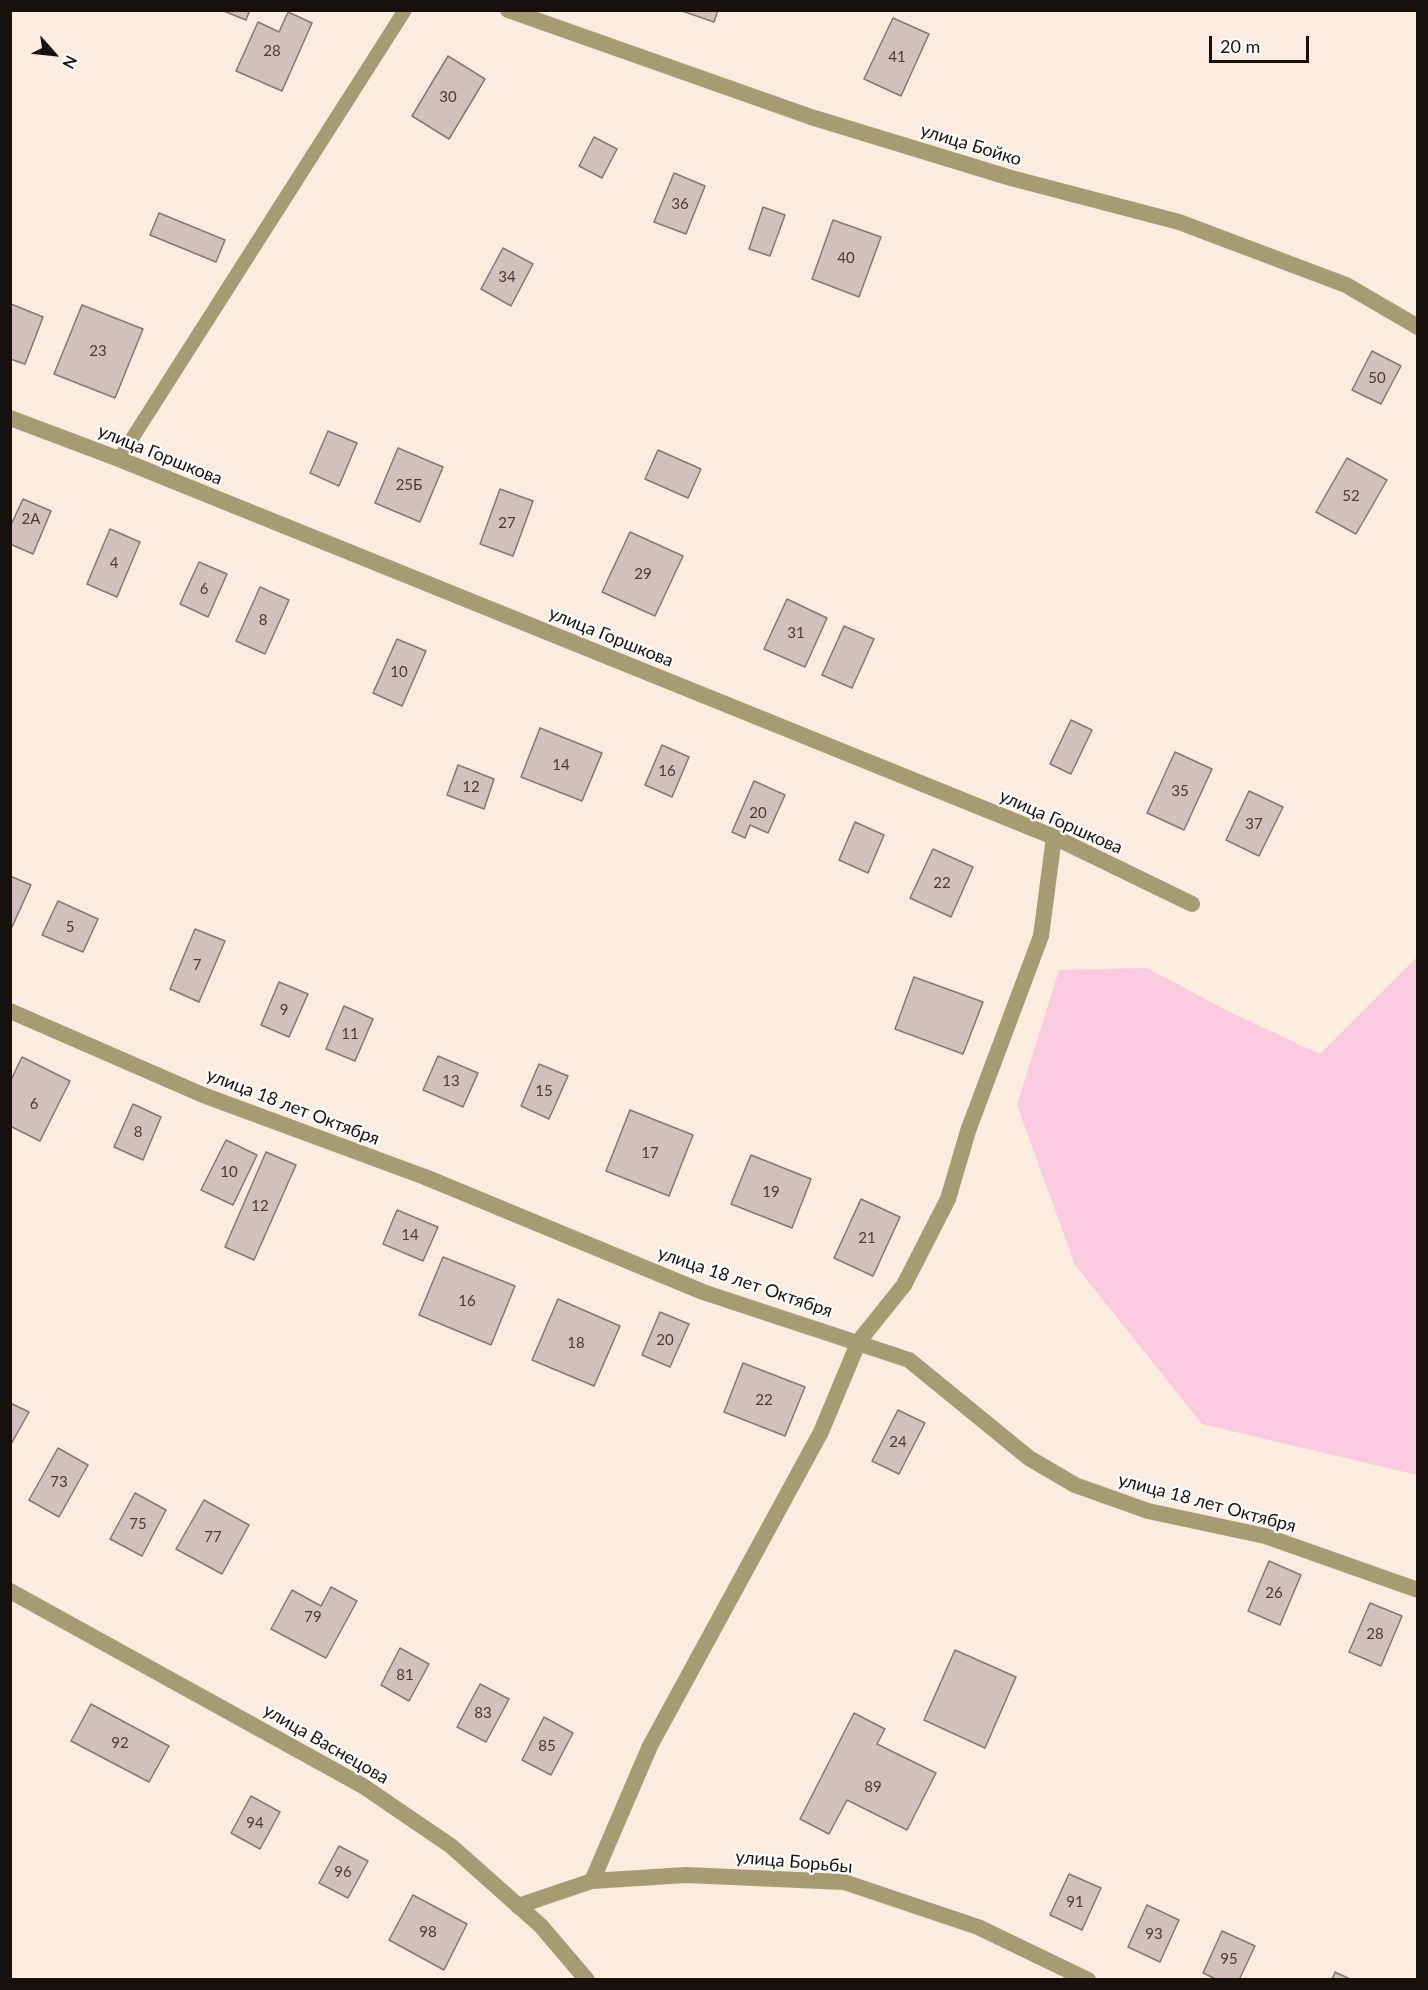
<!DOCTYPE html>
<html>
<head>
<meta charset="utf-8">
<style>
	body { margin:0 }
	#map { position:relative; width:1428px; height:1990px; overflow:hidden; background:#fcebdf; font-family:Lato,sans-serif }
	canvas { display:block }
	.frame { position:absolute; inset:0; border:12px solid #16110d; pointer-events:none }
	.north { position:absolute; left:24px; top:24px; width:60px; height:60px; -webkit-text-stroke:4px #fff; paint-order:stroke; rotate:117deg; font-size:16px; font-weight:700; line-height:24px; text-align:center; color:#16110d }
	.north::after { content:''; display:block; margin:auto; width:21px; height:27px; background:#16110d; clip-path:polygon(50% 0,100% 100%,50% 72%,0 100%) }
	.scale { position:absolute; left:1209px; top:36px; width:100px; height:27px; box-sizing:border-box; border:3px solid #16110d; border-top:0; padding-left:8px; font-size:18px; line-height:21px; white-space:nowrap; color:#16110d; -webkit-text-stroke:4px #fff; paint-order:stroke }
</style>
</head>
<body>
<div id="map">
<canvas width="1428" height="1990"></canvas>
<div class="frame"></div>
<div class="north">N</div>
<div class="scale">20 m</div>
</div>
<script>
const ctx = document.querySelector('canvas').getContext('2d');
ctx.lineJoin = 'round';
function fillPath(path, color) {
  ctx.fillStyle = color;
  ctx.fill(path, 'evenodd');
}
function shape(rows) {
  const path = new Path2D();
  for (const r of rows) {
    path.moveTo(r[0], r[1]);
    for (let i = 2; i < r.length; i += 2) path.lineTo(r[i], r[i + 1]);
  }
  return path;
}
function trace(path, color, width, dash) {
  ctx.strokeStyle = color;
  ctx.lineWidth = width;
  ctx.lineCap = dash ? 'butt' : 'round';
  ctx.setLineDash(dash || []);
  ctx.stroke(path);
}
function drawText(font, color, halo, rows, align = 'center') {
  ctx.font = font + ' Lato,sans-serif';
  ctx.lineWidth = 4.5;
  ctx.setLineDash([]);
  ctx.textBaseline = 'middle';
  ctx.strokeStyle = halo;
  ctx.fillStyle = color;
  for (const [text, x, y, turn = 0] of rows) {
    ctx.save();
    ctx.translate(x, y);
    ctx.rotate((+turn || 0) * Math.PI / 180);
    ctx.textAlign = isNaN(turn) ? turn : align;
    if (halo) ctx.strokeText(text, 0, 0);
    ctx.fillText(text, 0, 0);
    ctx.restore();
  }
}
fillPath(shape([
	[1417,957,1417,1475,1202,1424,1075,1265,1017,1105,1059,970,1147,968,1230,1012,1320,1054]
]), '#fbcce0');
const building = shape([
	[221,10,250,10,246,20,221,10],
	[679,10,718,10,714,22,679,10],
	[288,12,312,23,282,91,236,71,258,22,279,32,288,12],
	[893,18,929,34,901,96,864,79,893,18],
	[448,56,485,79,449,139,412,116,448,56],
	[594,137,617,149,602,178,579,166,594,137],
	[674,173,705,186,686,234,654,222,674,173],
	[763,207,785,215,770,256,749,249,763,207],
	[159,213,225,240,216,262,150,235,159,213],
	[833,220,881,237,859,297,812,279,833,220],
	[503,248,533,264,511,306,481,289,503,248],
	[11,304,43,317,25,364,10,359,11,304],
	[82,305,143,329,115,398,54,374,82,305],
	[1372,351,1401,366,1381,404,1352,390,1372,351],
	[328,431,357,443,339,486,310,473,328,431],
	[398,448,443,467,420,522,375,503,398,448],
	[658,450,701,469,688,498,645,479,658,450],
	[1347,458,1387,480,1356,534,1316,512,1347,458],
	[500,489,533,501,513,556,480,544,500,489],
	[23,499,51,511,33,554,10,544,10,527,23,499],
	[110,529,140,542,117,597,87,584,110,529],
	[630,532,683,556,655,616,602,592,630,532],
	[199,562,227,574,208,617,180,604,199,562],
	[260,587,289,600,265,654,236,641,260,587],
	[787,599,827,618,805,667,764,649,787,599],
	[844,626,874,639,852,688,822,675,844,626],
	[397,639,426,651,402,706,373,693,397,639],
	[1071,720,1092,730,1071,774,1050,764,1071,720],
	[540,728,602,753,582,801,521,777,540,728],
	[662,745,689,757,672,797,645,785,662,745],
	[1175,752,1212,769,1184,830,1147,813,1175,752],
	[458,765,494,779,484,809,447,795,458,765],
	[754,781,785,795,768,833,750,825,745,838,732,832,754,781],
	[1249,791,1283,807,1259,856,1226,840,1249,791],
	[855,822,884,835,868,873,839,860,855,822],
	[933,849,973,867,951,917,910,898,933,849],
	[10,876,31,885,12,927,10,927,10,876],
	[58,901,98,919,83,952,42,935,58,901],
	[195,929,225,941,199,1002,170,989,195,929],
	[914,977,983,1002,963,1054,895,1029,914,977],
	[279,982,308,994,289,1037,261,1025,279,982],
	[344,1006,373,1019,355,1061,326,1049,344,1006],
	[438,1056,478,1073,463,1107,423,1090,438,1056],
	[22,1057,70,1081,40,1141,10,1126,10,1082,22,1057],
	[539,1064,568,1076,549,1119,521,1106,539,1064],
	[133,1104,161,1117,143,1160,114,1147,133,1104],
	[630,1110,693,1135,669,1196,606,1171,630,1110],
	[226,1140,257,1155,233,1205,201,1190,226,1140],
	[266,1152,296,1165,254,1260,225,1247,266,1152],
	[751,1155,811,1179,792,1228,731,1204,751,1155],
	[861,1199,900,1217,873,1276,834,1258,861,1199],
	[397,1210,438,1227,423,1261,383,1244,397,1210],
	[443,1257,515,1286,491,1345,419,1315,443,1257],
	[558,1299,620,1326,594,1386,532,1360,558,1299],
	[660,1312,689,1324,670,1367,642,1355,660,1312],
	[743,1363,805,1387,785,1436,724,1412,743,1363],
	[10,1403,29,1412,10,1446,10,1403],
	[898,1410,925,1423,899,1474,872,1461,898,1410],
	[58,1448,88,1465,59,1517,29,1500,58,1448],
	[135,1493,166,1510,142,1556,110,1539,135,1493],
	[204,1500,249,1525,222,1574,176,1549,204,1500],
	[1269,1561,1301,1575,1280,1625,1248,1611,1269,1561],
	[331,1587,357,1601,326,1658,271,1629,292,1590,321,1606,331,1587],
	[1370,1603,1402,1616,1381,1666,1349,1652,1370,1603],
	[400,1648,429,1664,409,1701,381,1685,400,1648],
	[955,1650,1016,1677,985,1748,924,1720,955,1650],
	[480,1684,509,1699,486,1742,457,1727,480,1684],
	[91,1704,169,1746,149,1782,71,1741,91,1704],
	[854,1713,885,1729,877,1744,936,1773,907,1830,847,1800,829,1834,800,1819,854,1713],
	[544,1717,573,1733,551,1775,522,1760,544,1717],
	[251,1796,280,1812,260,1849,231,1833,251,1796],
	[339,1846,368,1861,348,1898,319,1883,339,1846],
	[1069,1874,1101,1888,1082,1930,1050,1915,1069,1874],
	[413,1895,467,1924,444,1970,389,1940,413,1895],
	[1147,1905,1179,1920,1160,1962,1128,1947,1147,1905],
	[1222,1931,1255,1946,1239,1980,1218,1980,1203,1973,1222,1931],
	[1335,1972,1352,1980,1332,1980,1335,1972]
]);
fillPath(building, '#d5bfbd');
trace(building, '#897573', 1.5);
trace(shape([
	[119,459,405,10]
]), '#a89b74', 14);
trace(shape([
	[508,10,811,117,1011,178,1179,222,1346,285,1418,327],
	[10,418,119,459,1054,837,1192,904],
	[10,1011,203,1095,425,1177,703,1292,909,1360,1029,1458,1075,1485,1148,1511,1265,1536,1418,1590],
	[592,1881,650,1746,821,1432,859,1341,904,1285,948,1199,968,1131,1041,936,1054,837],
	[518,1906,592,1881,686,1875,844,1882,978,1927,1088,1980]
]), '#a89b74', 16);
trace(shape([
	[10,1591,363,1786,451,1846,541,1926,587,1980]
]), '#a89b74', 16);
drawText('15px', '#463c39', null, [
	["28",272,51],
	["41",897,57],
	["30",448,97],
	["36",680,204],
	["40",846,258],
	["34",507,277],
	["23",98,351],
	["50",1377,378],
	["25Б",409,485],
	["52",1351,496],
	["2А",31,519],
	["27",507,523],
	["4",114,563],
	["29",643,574],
	["6",204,589],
	["8",263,620],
	["31",796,633],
	["10",399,672],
	["14",561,765],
	["16",667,771],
	["12",471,787],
	["35",1180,791],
	["20",758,813],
	["37",1254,824],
	["22",942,883],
	["5",70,927],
	["7",197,965],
	["9",284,1010],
	["11",350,1034],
	["13",451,1081],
	["15",544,1091],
	["6",34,1104],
	["8",138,1132],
	["17",650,1153],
	["10",229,1172],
	["19",771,1192],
	["12",260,1206],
	["14",410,1235],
	["21",867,1238],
	["16",467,1301],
	["20",665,1340],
	["18",576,1343],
	["22",764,1400],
	["24",898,1442],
	["73",59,1482],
	["75",138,1524],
	["77",213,1537],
	["26",1274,1593],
	["79",313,1617],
	["28",1375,1634],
	["81",405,1675],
	["83",483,1713],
	["92",120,1743],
	["85",547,1746],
	["89",873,1787],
	["94",255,1823],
	["96",343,1872],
	["91",1075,1902],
	["98",428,1932],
	["93",1154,1934],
	["95",1229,1959]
]);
drawText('18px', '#16110d', '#fff', [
	["улица Бойко",971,145,17],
	["улица Горшкова",160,455,22],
	["улица Горшкова",611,637,22],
	["улица Горшкова",1061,822,24],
	["улица 18 лет Октября",293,1107,21],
	["улица 18 лет Октября",745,1282,19],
	["улица 18 лет Октября",1207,1503,15],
	["улица Васнецова",326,1744,30],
	["улица Борьбы",794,1862,5]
]);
</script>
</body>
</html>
